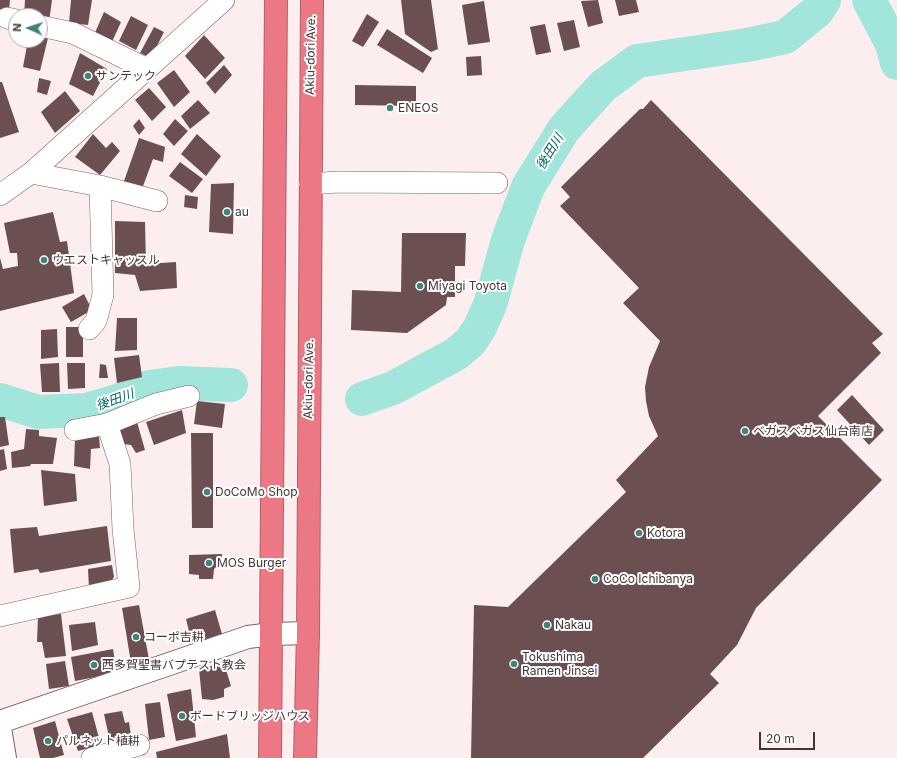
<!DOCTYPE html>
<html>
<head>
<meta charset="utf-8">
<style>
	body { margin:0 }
	#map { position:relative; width:897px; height:758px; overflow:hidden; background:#fceeef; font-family:Inter,sans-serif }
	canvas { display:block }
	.north { position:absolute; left:8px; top:8px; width:40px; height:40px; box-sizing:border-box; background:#fff; border:1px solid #b3aeaf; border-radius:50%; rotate:273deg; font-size:11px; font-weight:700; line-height:16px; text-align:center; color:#423536 }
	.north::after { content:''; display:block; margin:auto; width:14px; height:18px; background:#3f847a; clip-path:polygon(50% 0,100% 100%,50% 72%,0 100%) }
	.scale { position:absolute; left:759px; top:732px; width:56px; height:18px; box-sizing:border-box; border:2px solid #423536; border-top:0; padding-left:5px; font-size:12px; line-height:14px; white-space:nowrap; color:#423536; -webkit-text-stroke:3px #fff; paint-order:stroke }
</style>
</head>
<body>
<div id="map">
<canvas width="897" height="758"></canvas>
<div class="north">N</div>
<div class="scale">20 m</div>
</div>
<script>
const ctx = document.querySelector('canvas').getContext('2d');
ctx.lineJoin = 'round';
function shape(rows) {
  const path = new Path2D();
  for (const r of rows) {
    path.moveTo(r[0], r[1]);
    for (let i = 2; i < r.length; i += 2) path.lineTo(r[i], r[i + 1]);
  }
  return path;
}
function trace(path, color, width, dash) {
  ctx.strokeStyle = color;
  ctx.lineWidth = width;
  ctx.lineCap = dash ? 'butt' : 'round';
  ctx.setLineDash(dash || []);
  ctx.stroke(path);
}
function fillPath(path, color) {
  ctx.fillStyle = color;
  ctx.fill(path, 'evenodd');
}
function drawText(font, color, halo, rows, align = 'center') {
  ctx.font = font + ' Inter,"Noto Sans JP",sans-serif';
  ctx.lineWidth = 4;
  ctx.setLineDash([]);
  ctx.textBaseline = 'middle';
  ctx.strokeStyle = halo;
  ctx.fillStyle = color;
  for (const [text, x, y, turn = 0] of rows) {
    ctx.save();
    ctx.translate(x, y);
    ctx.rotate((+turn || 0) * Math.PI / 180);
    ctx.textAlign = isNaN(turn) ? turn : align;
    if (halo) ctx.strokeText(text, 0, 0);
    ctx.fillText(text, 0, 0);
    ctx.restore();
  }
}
trace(shape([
	[869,0,892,44,897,63],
	[362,399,393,388,456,354,470,342,479,329,490,305,508,240,528,187,564,129,603,86,637,61,747,45,785,37,817,11,824,0],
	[0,400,38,412,86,410,117,401,149,387,179,383,231,385]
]), '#a2e6db', 34);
fillPath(shape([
	[0,0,10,0,9,10,0,9],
	[25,0,52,0,49,22,40,16,24,16],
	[71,0,92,0,88,25,69,23],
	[401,0,431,0,438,49,431,52,405,34],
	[598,0,603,23,588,27,581,1],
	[615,0,636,0,639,12,619,16],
	[484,1,490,42,468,45,462,5],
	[104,12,121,22,111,44,94,35],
	[367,14,379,22,363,47,352,41],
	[131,16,148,25,136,50,119,41],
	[574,20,580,47,564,51,557,23],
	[545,24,551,52,536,55,530,27],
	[154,27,164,32,151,58,140,53],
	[387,29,432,58,423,73,377,45],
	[204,35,225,58,205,79,185,56],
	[40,36,48,38,40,71,23,67,28,40,40,40],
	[80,53,107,69,93,96,69,84],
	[481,56,482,75,467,76,466,57],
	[224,65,232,75,215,94,206,83],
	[174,70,190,92,174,107,157,83],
	[39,78,51,81,47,95,37,92],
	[0,82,2,82,19,132,0,138],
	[355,85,416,86,416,106,355,105],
	[149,88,166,107,152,121,135,100],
	[65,91,80,111,55,133,41,112],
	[198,100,210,113,190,129,181,116],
	[651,100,883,334,872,343,881,353,818,416,882,480,756,608,737,645,710,674,719,683,643,758,471,758,474,605,508,607,626,492,616,480,658,436,649,416,646,401,645,387,649,367,660,341,623,303,639,288,560,206,570,197,561,187,640,109,643,109],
	[139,119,145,128,139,135,133,126],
	[175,119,188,131,174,146,163,134],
	[93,134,106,148,112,142,120,151,100,175,75,157],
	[197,134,221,156,206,176,181,154],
	[139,138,165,147,163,162,153,159,142,189,123,184],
	[180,162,203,179,192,193,169,176],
	[234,183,233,234,209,232,211,184],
	[185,195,198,197,197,209,184,207],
	[53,212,60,242,67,241,74,293,0,311,0,258,3,269,18,266,17,253,10,253,4,223],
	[115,221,145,222,146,264,176,262,177,288,140,291,135,275,115,273],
	[402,233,466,233,465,266,455,266,455,297,447,297,446,305,407,333,351,330,352,290,401,292],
	[84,294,92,310,71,322,62,307],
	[117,318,137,318,137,350,115,351],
	[66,327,83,327,83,357,66,357],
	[57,329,58,357,41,359,41,330],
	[139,355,142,377,117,383,114,358],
	[59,363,60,392,42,392,40,364],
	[67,363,85,363,85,388,68,389],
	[100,364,106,365,108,378,99,378],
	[852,395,884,430,869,445,837,410],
	[197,401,225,404,222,428,194,424],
	[182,410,186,433,154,445,146,422],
	[0,417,5,417,9,445,0,447],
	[137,422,145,450,136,453,131,445,123,444,120,428],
	[26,429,39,430,39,436,57,438,53,464,31,464,30,466,12,468,11,452,24,449],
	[191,433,213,433,213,528,192,528],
	[99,437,100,448,91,449,90,469,74,466,75,438],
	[4,449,7,469,0,471,0,450],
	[41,470,75,474,77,501,44,506],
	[107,526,111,561,40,573,38,569,14,573,10,529,37,527,39,536],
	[222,554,221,562,214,569,213,579,199,579,199,575,189,574,189,555],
	[112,565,114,577,106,588,89,589,88,569],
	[139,605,150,665,132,669,122,608],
	[215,610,222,634,192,644,186,619],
	[61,614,66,656,45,658,42,642,37,642,38,616],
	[95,622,98,645,72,651,69,625],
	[113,649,117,673,75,681,71,657],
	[65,661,69,686,49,689,46,664],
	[224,663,231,686,224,689,224,697,213,700,202,699,199,669],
	[191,689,196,737,176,741,167,694],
	[160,702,165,737,149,740,145,704],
	[122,711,125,723,129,722,132,742,111,746,104,714],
	[92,712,101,745,78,751,67,719],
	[55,721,64,755,53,758,40,758,33,728],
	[227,734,230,758,157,758,156,752]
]), '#6b4f51');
const street = shape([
	[7,18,16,20],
	[40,26,73,33,147,69],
	[31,173,100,186,103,295,96,321,89,329],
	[310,184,338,182,497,183],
	[100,186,157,201],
	[0,195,31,173,224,0],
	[75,430,107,424,156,404,189,396],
	[0,616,129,587,123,529,120,464,107,424],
	[92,758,139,745]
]);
const secondary = shape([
	[0,722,248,637,272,634,308,633],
	[0,728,5,758]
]);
const highway = shape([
	[270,758,276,0],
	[305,758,308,633,312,0]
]);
trace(street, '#7e6162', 22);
trace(secondary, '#7e6162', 24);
trace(highway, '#b06169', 24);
trace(street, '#fff', 21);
trace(secondary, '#fff', 22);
trace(highway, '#eb7884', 22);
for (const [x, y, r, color] of [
	[88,76,4,"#3f847a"],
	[390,108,4,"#3f847a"],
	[227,212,4,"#3f847a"],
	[44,260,4,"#3f847a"],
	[420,286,4,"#3f847a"],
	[745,431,4,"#3f847a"],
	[207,492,4,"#3f847a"],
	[639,533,4,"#3f847a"],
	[209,563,4,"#3f847a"],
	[595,579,4,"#3f847a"],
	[547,625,4,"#3f847a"],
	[136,637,4,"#3f847a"],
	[514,664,4,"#3f847a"],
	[94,665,4,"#3f847a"],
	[182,716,4,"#3f847a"],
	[48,741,4,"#3f847a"]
]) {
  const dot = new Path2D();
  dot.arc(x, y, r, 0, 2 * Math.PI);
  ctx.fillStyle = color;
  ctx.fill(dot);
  trace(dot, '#fff', 1.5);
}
drawText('12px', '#423536', '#fff', [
	["Akiu-dori Ave.",311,55,-89],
	["Akiu-dori Ave.",309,379,-89]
]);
drawText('12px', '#423536', '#fff', [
	["サンテック",96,76],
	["ENEOS",398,108],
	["au",235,212],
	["ウエストキャッスル",52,260],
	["Miyagi Toyota",428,286],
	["ベガスベガス仙台南店",753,431],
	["DoCoMo Shop",215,492],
	["Kotora",647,533],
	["MOS Burger",217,563],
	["CoCo Ichibanya",603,579],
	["Nakau",555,625],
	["コーポ吉耕",144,637],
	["Tokushima",522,657],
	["Ramen Jinsei",522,671],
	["西多賀聖書バプテスト教会",102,665],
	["ボードブリッジハウス",190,716],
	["パルネット植耕",56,741]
], 'left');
drawText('italic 13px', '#04665c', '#fff', [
	["後田川",550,152,-58],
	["後田川",115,400,-20]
]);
</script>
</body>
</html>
